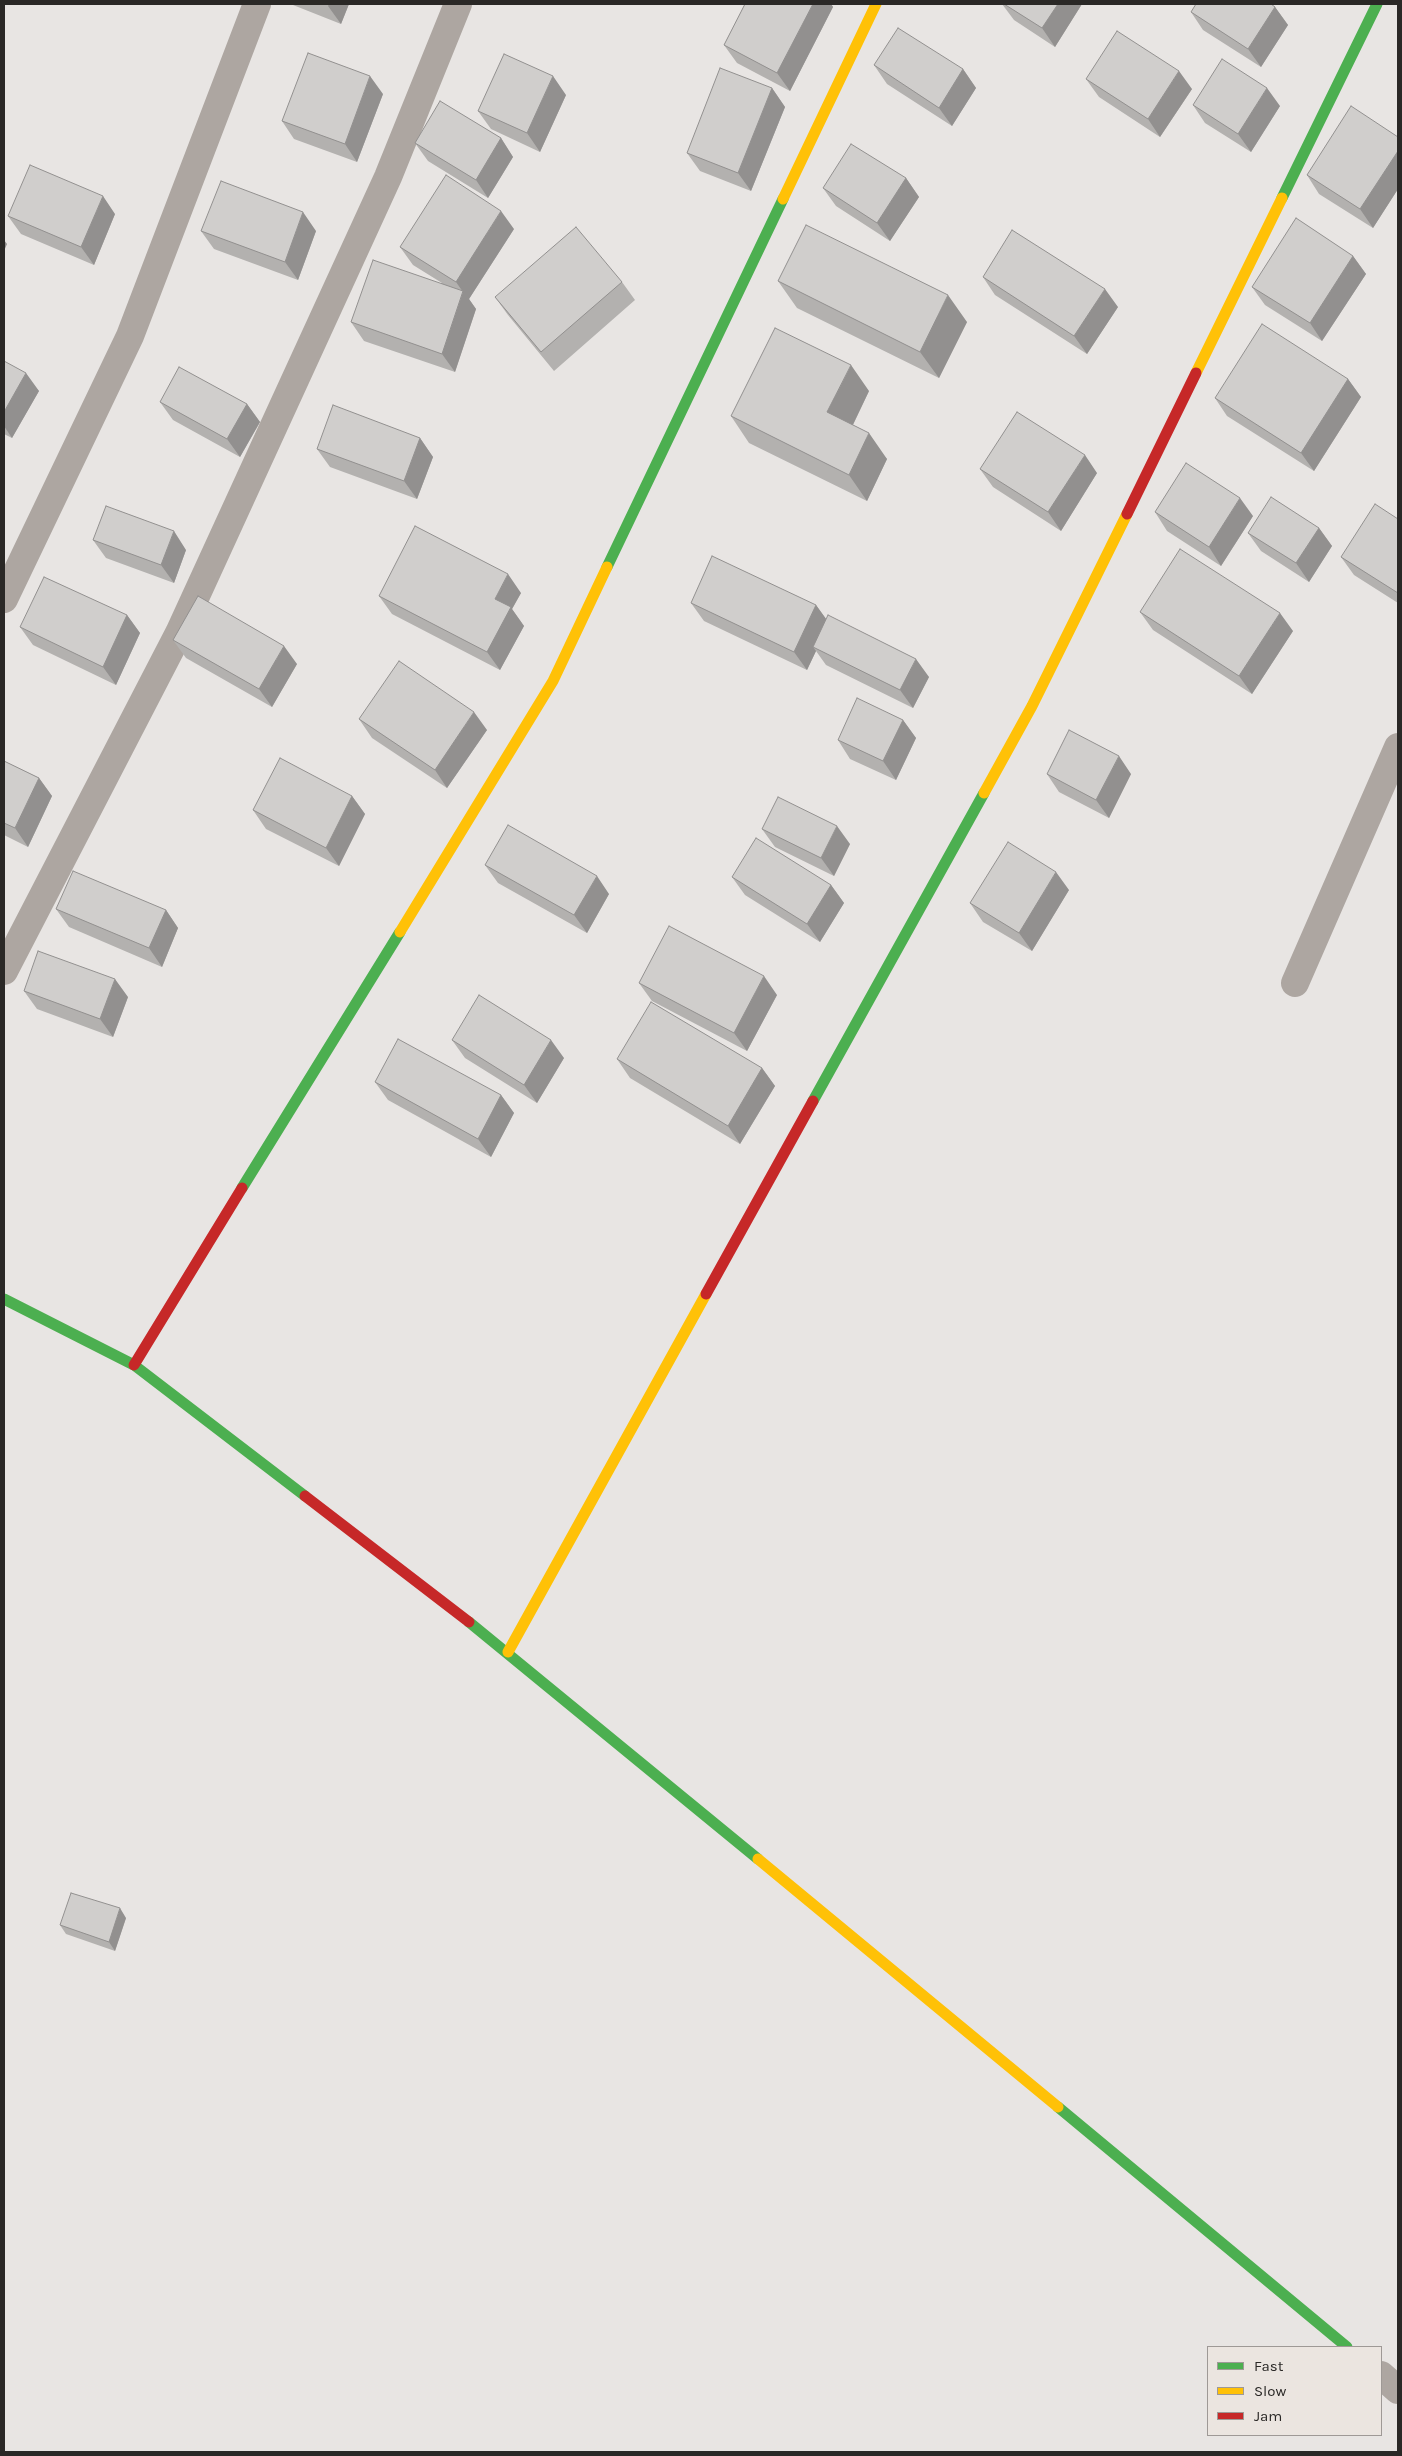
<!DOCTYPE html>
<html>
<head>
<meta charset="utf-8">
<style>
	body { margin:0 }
	#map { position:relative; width:1402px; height:2456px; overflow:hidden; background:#e8e5e3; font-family:Karla,sans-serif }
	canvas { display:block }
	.frame { position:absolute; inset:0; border:5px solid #2a2826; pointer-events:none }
	.legend { position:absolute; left:1207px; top:2346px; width:175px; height:90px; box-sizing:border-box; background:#ebe5e0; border:1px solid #9e9996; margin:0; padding:6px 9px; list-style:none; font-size:15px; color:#2a2826 }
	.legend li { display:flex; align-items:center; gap:10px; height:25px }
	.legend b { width:25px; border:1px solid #9e9996 }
</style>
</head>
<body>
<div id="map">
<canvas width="1402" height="2456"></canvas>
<div class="frame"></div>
<ul class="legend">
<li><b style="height:6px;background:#4caf50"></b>Fast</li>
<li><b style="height:6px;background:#ffc107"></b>Slow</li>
<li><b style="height:6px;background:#c62828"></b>Jam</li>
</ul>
</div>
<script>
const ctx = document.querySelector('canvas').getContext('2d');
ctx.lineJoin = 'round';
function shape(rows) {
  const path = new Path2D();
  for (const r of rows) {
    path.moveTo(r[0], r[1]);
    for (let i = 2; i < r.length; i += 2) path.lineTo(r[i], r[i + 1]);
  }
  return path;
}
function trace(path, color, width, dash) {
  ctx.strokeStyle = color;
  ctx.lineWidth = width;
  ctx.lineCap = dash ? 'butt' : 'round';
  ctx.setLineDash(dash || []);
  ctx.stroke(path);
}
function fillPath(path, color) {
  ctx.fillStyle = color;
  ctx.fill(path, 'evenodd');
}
trace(shape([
	[4,599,130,336,257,4],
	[4,971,179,633,388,177,458,4],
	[1295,983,1398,747],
	[1381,2375,1398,2390]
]), '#ada6a1', 28);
trace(shape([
	[1282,198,1377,4],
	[607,567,783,199],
	[813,1101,984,793],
	[242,1188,400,932],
	[4,1299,134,1365,305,1496],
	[469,1622,758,1859],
	[1058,2107,1347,2347]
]), '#4caf50', 11);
trace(shape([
	[783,199,876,4],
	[1196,373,1282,198],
	[984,793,1032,706,1127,514],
	[400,932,553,681,607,567],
	[508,1652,706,1294],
	[758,1859,1058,2107]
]), '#ffc107', 11);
trace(shape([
	[1127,514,1196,373],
	[706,1294,813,1101],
	[134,1365,242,1188],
	[305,1496,469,1622]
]), '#c62828', 11);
fillPath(shape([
	[293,4,349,4,341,24,293,5],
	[745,4,831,4,833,7,790,91,737,63,724,45],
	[1002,4,1082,4,1055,47,1014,20],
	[1275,7,1288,25,1261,67,1203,30,1191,12],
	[874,65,963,69,976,88,952,126,887,84],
	[1086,79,1192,89,1160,137,1099,97],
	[772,88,785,107,751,191,700,171,687,153],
	[383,94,357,162,294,139,282,121],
	[566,95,540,152,491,129,478,111],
	[1193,105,1280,106,1251,152,1205,123],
	[1398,137,1398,189,1373,228,1319,194,1307,175],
	[501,138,513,157,488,198,428,161,415,143],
	[906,178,919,197,890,241,836,206,823,188],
	[115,214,94,265,21,234,8,216],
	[514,229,469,299,476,309,455,372,364,341,351,322,442,283,413,265,400,247],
	[201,231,316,231,298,280,214,249],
	[1353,256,1366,274,1322,341,1265,305,1252,287],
	[983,277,1118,307,1087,354,995,295],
	[778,281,967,322,939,378,797,308],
	[622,282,635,300,554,371,508,315,495,297],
	[4,361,39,391,12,438,4,434],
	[1348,379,1361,397,1314,471,1227,416,1215,398],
	[869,391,853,425,887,459,867,501,749,443,731,416],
	[160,402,247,404,260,422,240,457,173,420],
	[420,438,433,457,417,499,330,467,317,449],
	[980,469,1097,473,1061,531,993,487],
	[1155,512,1253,516,1221,566,1167,531],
	[1398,519,1398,603,1354,575,1341,557],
	[1319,528,1332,546,1309,582,1261,551,1248,533],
	[93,540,186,550,174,583,106,558],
	[521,593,512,609,524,626,500,670,392,614,379,596],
	[691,603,816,605,826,619,929,677,913,708,826,665,816,651,807,670,704,621],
	[1140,612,1293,631,1252,694,1153,630],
	[127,615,140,633,116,685,33,645,20,627],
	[173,640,297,664,272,707,186,658],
	[359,719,487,730,447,788,372,738],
	[903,720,916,738,896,780,850,759,838,740],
	[4,761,39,778,52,796,28,847,4,835],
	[1047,774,1131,774,1109,818,1059,792],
	[352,796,365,814,339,866,266,829,253,810],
	[762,829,850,844,834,876,775,847],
	[485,865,609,894,587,933,498,883],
	[732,877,831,885,844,903,820,942,745,895],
	[1069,890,1032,951,983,922,970,903],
	[56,909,166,910,178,928,162,967,69,927],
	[639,983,777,995,747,1051,652,1001],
	[24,991,128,997,113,1037,37,1009],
	[452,1040,564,1058,537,1103,465,1058],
	[617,1059,762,1068,775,1086,740,1144,630,1078],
	[375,1082,501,1095,514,1113,491,1157,388,1100],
	[126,1918,115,1951,66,1934,60,1925]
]), '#b3b1af');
fillPath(shape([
	[329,4,349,4,341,24,328,6],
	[813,4,831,4,833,7,790,91,777,73],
	[1058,4,1082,4,1055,47,1042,28],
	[1275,7,1288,25,1261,67,1248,49],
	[963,69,976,88,952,126,939,108],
	[1179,71,1192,89,1160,137,1148,119],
	[370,76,383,94,357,162,345,144],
	[553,76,566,95,540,152,527,133],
	[772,88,785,107,751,191,738,173],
	[1267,88,1280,106,1251,152,1238,134],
	[501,138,513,157,488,198,476,180],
	[1398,151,1398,189,1373,228,1360,209],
	[906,178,919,197,890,241,877,223],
	[103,196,115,214,94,265,81,247],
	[501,211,514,229,469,299,476,309,455,372,442,354,463,292,456,282],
	[303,212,316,231,298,280,285,262],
	[4,240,7,244,4,251],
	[1353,256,1366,274,1322,341,1310,323],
	[1105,289,1118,307,1087,354,1074,336],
	[948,295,967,322,939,378,920,352],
	[851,365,869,391,846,439,827,412],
	[26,373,39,391,12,438,4,426,4,412],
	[1348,379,1361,397,1314,471,1301,453],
	[247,404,260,422,240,457,227,439],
	[869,433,887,459,867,501,849,475],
	[420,438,433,457,417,499,404,481],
	[1085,455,1097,473,1061,531,1048,512],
	[1240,498,1253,516,1221,566,1209,547],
	[1319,528,1332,546,1309,582,1296,563],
	[174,531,186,550,174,583,161,565],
	[508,574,521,593,512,609,524,626,500,670,487,652,495,599],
	[816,605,829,623,813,647,816,651,807,670,794,652],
	[1280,613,1293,631,1252,694,1239,676],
	[127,615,140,633,116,685,103,667],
	[284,646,297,664,272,707,259,689],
	[916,659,929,677,913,708,900,690],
	[474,712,487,730,447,788,435,770],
	[903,720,916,738,896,780,883,761],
	[1119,756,1131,774,1109,818,1096,800],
	[39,778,52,796,28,847,15,828],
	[352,796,365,814,339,866,326,848],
	[837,826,850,844,834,876,821,858],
	[1056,872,1069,890,1032,951,1019,933],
	[597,876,609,894,587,933,574,915],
	[831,885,844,903,820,942,807,924],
	[166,910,178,928,162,967,149,948],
	[764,976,777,995,747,1051,734,1033],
	[115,979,128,997,113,1037,100,1019],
	[551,1040,564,1058,537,1103,524,1085],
	[762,1068,775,1086,740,1144,728,1126],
	[501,1095,514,1113,491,1157,478,1139],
	[120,1908,126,1918,115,1951,109,1942]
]), '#92908f');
const building = shape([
	[745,4,813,4,777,73,724,45,745,4],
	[1004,4,1058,4,1042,28,1004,4],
	[1196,4,1271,4,1275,7,1248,49,1191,12,1196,4],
	[898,28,963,69,939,108,874,65,898,28],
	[1117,31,1179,71,1148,119,1086,79,1117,31],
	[308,53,370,76,345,144,282,121,308,53],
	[504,54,553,76,527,133,478,111,504,54],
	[1222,59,1267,88,1238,134,1193,105,1222,59],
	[720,68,772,88,738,173,687,153,720,68],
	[440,101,501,138,476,180,415,143,440,101],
	[1351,106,1398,137,1398,151,1360,209,1307,175,1351,106],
	[851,144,906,178,877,223,823,188,851,144],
	[30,165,103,196,81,247,8,216,30,165],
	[446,175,501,211,456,282,400,247,446,175],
	[221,181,303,212,285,262,201,231,221,181],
	[1296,218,1353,256,1310,323,1252,287,1296,218],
	[806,225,948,295,920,352,778,281,806,225],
	[576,227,622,282,541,352,495,297,576,227],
	[1012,230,1105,289,1074,336,983,277,1012,230],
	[373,260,463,291,442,354,351,322,373,260],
	[1262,324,1348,379,1301,453,1215,398,1262,324],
	[775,328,851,365,827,412,869,433,849,475,731,416,775,328],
	[4,361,26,373,4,412,4,361],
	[179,367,247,404,227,439,160,402,179,367],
	[333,405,420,438,404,481,317,449,333,405],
	[1017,412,1085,455,1048,512,980,469,1017,412],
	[1186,463,1240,498,1209,547,1155,512,1186,463],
	[1271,497,1319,528,1296,563,1248,533,1271,497],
	[1375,504,1398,519,1398,593,1341,557,1375,504],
	[106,506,174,531,161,565,93,540,106,506],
	[415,526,508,574,495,599,511,607,487,652,379,596,415,526],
	[1180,549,1280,613,1239,676,1140,612,1180,549],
	[712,556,816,605,794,652,691,603,712,556],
	[44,577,127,615,103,667,20,627,44,577],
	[198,596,284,646,259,689,173,640,198,596],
	[828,615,916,659,900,690,813,647,828,615],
	[399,661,474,712,435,770,359,719,399,661],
	[857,698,903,720,883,761,838,740,857,698],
	[1069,730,1119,756,1096,800,1047,774,1069,730],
	[280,758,352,796,326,848,253,810,280,758],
	[4,761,39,778,15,828,4,823,4,761],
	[778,797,837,826,821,858,762,829,778,797],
	[508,825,597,876,574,915,485,865,508,825],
	[756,838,831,885,807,924,732,877,756,838],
	[1008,842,1056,872,1019,933,970,903,1008,842],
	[73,871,166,910,149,948,56,909,73,871],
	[669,926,764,976,734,1033,639,983,669,926],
	[38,951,115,979,100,1019,24,991,38,951],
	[479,995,551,1040,524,1085,452,1040,479,995],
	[651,1002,762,1068,728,1126,617,1059,651,1002],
	[398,1039,501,1095,478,1139,375,1082,398,1039],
	[71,1893,120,1908,109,1942,60,1925,71,1893]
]);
fillPath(building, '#d0cecc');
trace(building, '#92908f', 1);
</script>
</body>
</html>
